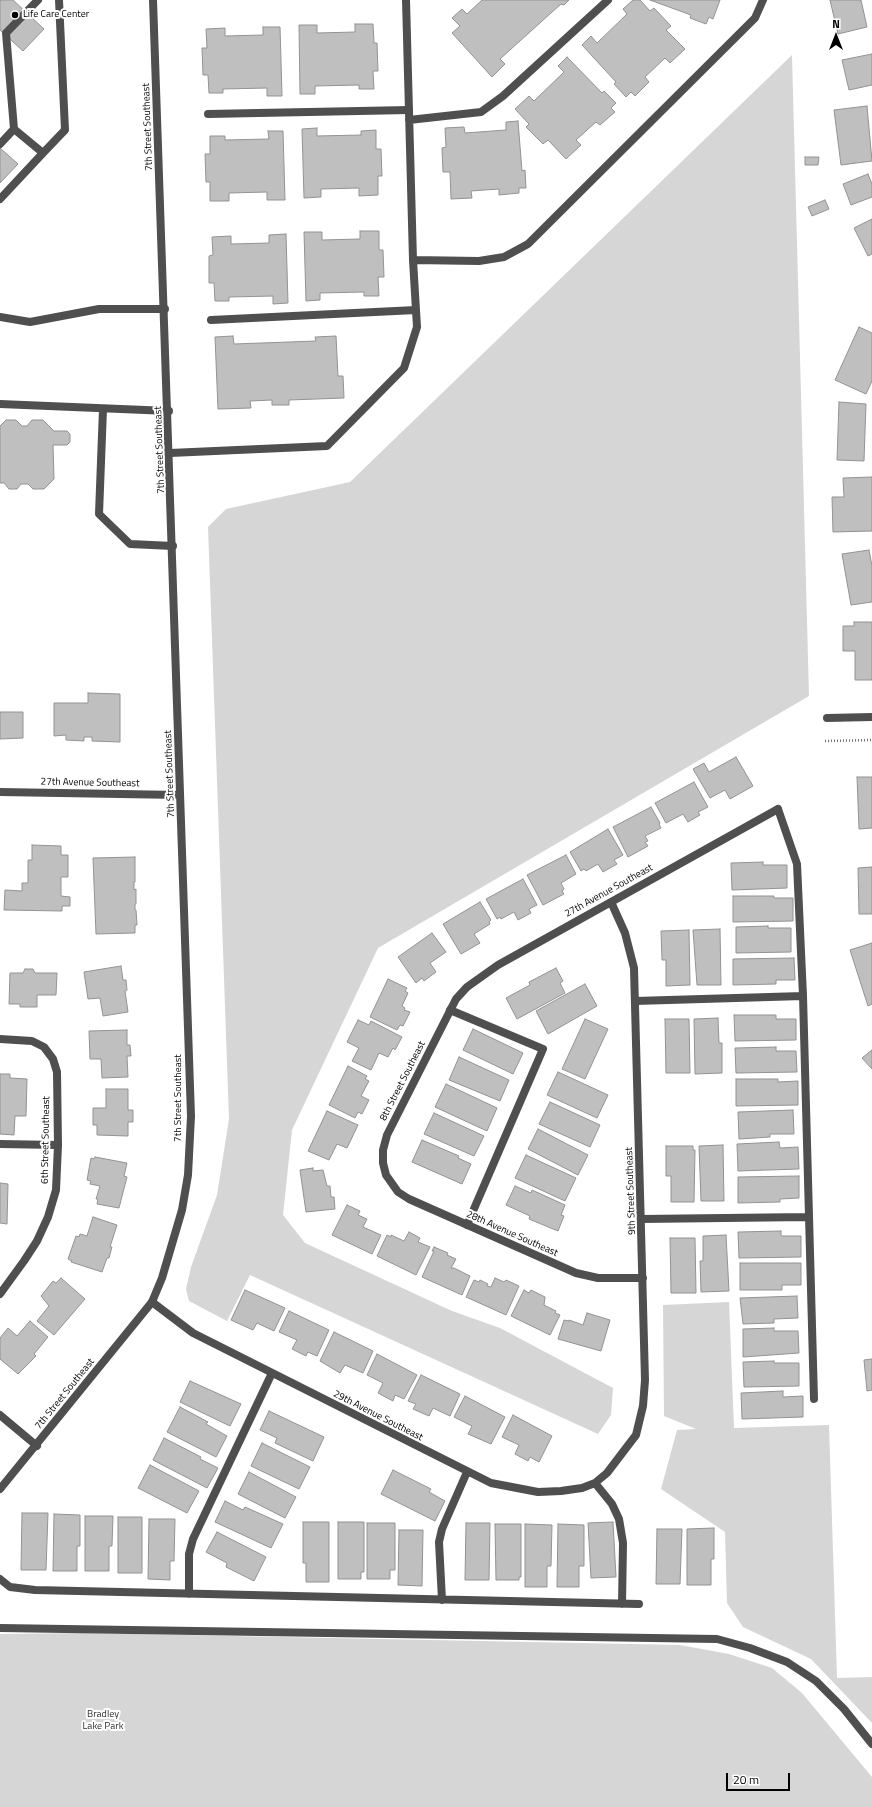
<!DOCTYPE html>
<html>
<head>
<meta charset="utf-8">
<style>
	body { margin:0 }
	#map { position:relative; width:872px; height:1807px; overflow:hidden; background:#fff; font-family:"Titillium Web",sans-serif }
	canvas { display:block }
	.north { position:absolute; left:816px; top:16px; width:40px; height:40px; -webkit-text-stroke:3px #fff; paint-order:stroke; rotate:0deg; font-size:11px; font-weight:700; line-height:16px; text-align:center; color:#000 }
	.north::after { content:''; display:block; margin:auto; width:14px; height:18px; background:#000; clip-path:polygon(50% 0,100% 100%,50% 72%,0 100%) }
	.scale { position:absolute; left:726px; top:1773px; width:64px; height:18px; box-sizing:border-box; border:2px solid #000; border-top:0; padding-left:5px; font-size:12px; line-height:14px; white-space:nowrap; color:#000; -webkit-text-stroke:3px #fff; paint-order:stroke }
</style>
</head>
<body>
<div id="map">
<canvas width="872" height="1807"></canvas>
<div class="north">N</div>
<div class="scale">20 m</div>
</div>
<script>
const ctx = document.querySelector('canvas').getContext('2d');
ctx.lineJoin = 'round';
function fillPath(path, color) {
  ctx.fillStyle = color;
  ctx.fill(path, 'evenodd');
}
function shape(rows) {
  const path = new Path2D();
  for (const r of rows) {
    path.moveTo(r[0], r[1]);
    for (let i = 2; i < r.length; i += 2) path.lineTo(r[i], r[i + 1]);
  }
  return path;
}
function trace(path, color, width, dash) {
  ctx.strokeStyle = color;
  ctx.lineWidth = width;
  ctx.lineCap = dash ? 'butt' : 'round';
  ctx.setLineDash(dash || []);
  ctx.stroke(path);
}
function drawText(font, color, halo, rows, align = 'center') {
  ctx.font = font + ' "Titillium Web",sans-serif';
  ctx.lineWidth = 4;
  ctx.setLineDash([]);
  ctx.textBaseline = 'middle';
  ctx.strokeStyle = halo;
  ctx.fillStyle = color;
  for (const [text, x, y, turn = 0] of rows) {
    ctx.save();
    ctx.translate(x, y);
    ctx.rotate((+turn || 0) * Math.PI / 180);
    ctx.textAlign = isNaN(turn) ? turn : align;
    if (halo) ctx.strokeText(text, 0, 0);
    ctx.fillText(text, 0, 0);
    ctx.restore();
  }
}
fillPath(shape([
	[792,55,809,696,378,948,292,1130,283,1215,305,1243,452,1311,500,1328,613,1388,611,1415,598,1434,250,1275,227,1321,189,1301,186,1289,191,1267,217,1195,229,1119,208,527,226,509,350,482],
	[729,1302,734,1428,829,1425,837,1678,872,1677,872,1723,811,1659,743,1627,727,1603,725,1532,661,1489,677,1430,696,1429,664,1416,663,1305],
	[83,1633,680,1645,729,1654,772,1668,802,1693,872,1777,872,1807,0,1807,0,1634]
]), '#d6d6d6');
const building = shape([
	[0,0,13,0,44,29,23,51,0,30,0,0],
	[482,0,569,0,564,5,561,4,500,59,505,64,492,77,452,33,460,26,452,18,462,9,467,14,482,0],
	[633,0,640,0,650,11,654,8,671,26,666,30,685,49,670,63,665,58,645,77,649,82,635,96,631,92,626,97,614,84,616,82,582,45,591,36,597,43,627,14,623,9,633,0],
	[650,0,720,0,713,19,709,17,706,24,690,18,691,15,650,0],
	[830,0,861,0,867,27,838,34,830,0],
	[355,24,373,24,374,43,377,43,378,71,373,71,374,89,359,89,359,85,315,86,315,94,300,94,299,25,317,25,317,33,355,32,355,24],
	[263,27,280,27,282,96,267,96,267,88,223,89,223,93,209,93,208,75,203,75,202,48,207,48,206,29,225,28,225,36,263,35,263,27],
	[872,54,872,85,849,90,842,60,872,54],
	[567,57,602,93,604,91,616,103,611,108,615,112,600,125,596,122,576,140,581,145,566,159,548,140,543,144,526,127,529,124,515,109,529,96,534,101,564,72,558,66,567,57],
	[867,106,872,161,841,165,834,110,867,106],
	[518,121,522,171,525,170,526,188,519,188,519,193,499,195,499,189,471,191,472,198,451,199,450,172,443,172,442,148,446,147,445,128,464,127,465,133,506,130,506,122,518,121],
	[317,128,317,136,361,135,361,131,376,130,376,149,381,149,382,176,378,176,378,195,359,196,359,188,321,189,321,197,304,198,302,129,317,128],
	[268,131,283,131,285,200,267,200,267,192,229,193,229,201,210,201,210,182,206,182,205,154,210,154,210,136,225,136,225,140,269,139,268,131],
	[0,148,18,164,0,183,0,148],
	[805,157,819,157,818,165,805,165,805,157],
	[868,174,872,184,872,197,851,205,843,184,868,174],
	[825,200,829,209,812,216,808,207,825,200],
	[872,219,872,254,868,256,854,228,872,219],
	[360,231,379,231,379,250,383,250,384,277,378,277,379,296,364,296,364,292,320,293,320,300,306,301,304,232,322,232,322,240,360,239,360,231],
	[286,234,288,303,273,304,273,296,229,297,229,301,215,301,214,283,209,283,209,256,213,255,212,237,231,236,231,244,269,243,269,235,286,234],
	[859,327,872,333,872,381,866,394,835,380,859,327],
	[233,336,234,344,316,341,315,337,336,336,338,376,343,376,344,398,289,400,289,405,272,405,272,400,250,401,251,408,218,409,215,337,233,336],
	[839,402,866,404,864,461,837,460,839,402],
	[6,420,16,420,22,426,27,426,32,420,43,420,54,431,67,431,70,434,70,442,67,445,53,445,54,479,44,489,33,489,28,484,21,484,17,489,9,489,4,483,0,483,0,426,6,420],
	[872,477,872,531,833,532,832,497,844,497,843,478,872,477],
	[869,550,872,566,872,602,851,605,842,554,869,550],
	[854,622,872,622,872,680,855,680,855,651,843,651,843,626,854,626,854,622],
	[88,693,120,694,120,742,92,741,92,737,84,737,84,741,66,740,66,735,54,736,54,703,88,703,88,693],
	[0,712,23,712,23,738,0,739,0,712],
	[736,757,753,786,730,799,725,790,710,798,693,769,704,763,709,772,736,757],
	[857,777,872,777,872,828,859,829,857,777],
	[694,782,708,807,698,812,700,815,688,822,683,814,666,823,655,803,694,782],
	[651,807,660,823,659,824,661,828,645,836,648,841,645,842,648,846,628,857,613,827,651,807],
	[608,829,623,855,614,860,617,864,603,872,598,864,586,871,584,869,581,871,570,852,608,829],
	[32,845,61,846,61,855,68,855,68,877,61,877,61,896,70,897,70,906,62,906,62,911,4,910,5,890,22,891,22,883,28,883,28,860,32,860,32,845],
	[566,855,576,874,561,883,564,889,562,891,564,894,543,905,527,875,566,855],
	[135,857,135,882,134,882,134,890,136,889,136,904,135,904,135,910,136,910,137,925,135,925,135,933,96,934,93,858,135,857],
	[763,862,763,865,787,865,787,888,732,890,731,863,763,862],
	[872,867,872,914,859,914,858,868,872,867],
	[523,879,537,905,529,909,531,913,518,920,514,912,501,919,500,917,497,919,486,899,523,879],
	[733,896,774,896,774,898,793,898,793,921,733,922,733,896],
	[480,902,491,920,489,922,490,924,474,934,480,943,461,954,443,924,480,902],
	[768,926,768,928,791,928,791,952,736,953,736,927,768,926],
	[720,929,721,985,697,985,693,930,720,929],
	[689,930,690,985,666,986,666,960,662,960,661,931,689,930],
	[432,933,446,952,430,963,436,972,424,981,422,978,416,983,398,957,432,933],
	[872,943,872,1004,868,1006,850,950,872,943],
	[794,958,795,980,776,980,776,984,733,985,733,959,794,958],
	[121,966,123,980,126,980,127,990,125,991,128,1012,103,1016,100,998,88,999,84,972,121,966],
	[556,968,563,981,560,983,565,993,517,1019,506,998,530,985,529,982,556,968],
	[25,969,33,969,35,973,57,973,56,995,37,995,37,1007,20,1007,20,1004,9,1004,10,973,23,973,25,969],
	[388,979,407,988,405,991,408,993,402,1006,405,1008,404,1010,410,1012,403,1026,400,1025,397,1030,370,1017,388,979],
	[585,984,597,1006,548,1034,536,1011,585,984],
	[734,1015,776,1015,776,1019,796,1019,796,1040,735,1041,734,1015],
	[718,1018,719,1043,722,1043,722,1073,695,1074,694,1019,718,1018],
	[585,1019,608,1029,585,1079,562,1069,585,1019],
	[665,1019,689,1019,690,1073,666,1073,665,1019],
	[358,1020,369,1025,371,1021,402,1037,395,1050,393,1048,388,1057,379,1053,371,1070,352,1061,359,1048,347,1042,358,1020],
	[473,1029,523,1053,513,1074,463,1050,473,1029],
	[127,1030,127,1045,130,1045,131,1056,127,1056,128,1077,102,1078,101,1059,90,1059,89,1031,127,1030],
	[776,1047,776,1051,796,1051,797,1072,736,1073,735,1048,776,1047],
	[872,1050,872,1069,862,1058,872,1050],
	[459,1057,509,1080,500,1101,449,1080,459,1057],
	[348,1066,367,1076,365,1079,369,1081,361,1096,369,1100,362,1114,358,1112,355,1118,329,1105,348,1066],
	[558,1072,608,1095,597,1118,547,1095,558,1072],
	[0,1074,10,1074,10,1078,27,1079,26,1116,15,1116,14,1135,0,1134,0,1074],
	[736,1079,778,1079,778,1082,798,1081,798,1105,736,1106,736,1079],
	[446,1084,497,1108,487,1131,435,1107,446,1084],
	[106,1089,128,1089,128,1110,133,1110,133,1122,128,1122,128,1136,97,1135,97,1125,93,1125,93,1108,106,1108,106,1089],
	[550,1102,600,1125,590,1147,539,1124,550,1102],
	[793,1110,794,1134,770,1134,770,1137,739,1139,738,1112,793,1110],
	[327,1111,358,1125,347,1148,337,1144,329,1160,308,1151,327,1111],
	[434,1113,484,1136,474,1156,424,1134,434,1113],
	[538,1129,588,1155,578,1175,528,1149,538,1129],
	[422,1140,459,1156,458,1158,471,1164,462,1184,412,1162,422,1140],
	[779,1142,780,1148,798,1147,799,1169,738,1171,737,1144,779,1142],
	[723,1145,724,1201,701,1201,699,1146,723,1145],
	[666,1146,693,1146,693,1150,695,1150,694,1202,671,1202,671,1176,666,1176,666,1146],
	[526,1155,576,1178,565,1201,515,1178,526,1155],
	[95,1157,127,1163,124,1176,127,1177,119,1208,97,1204,98,1199,96,1199,100,1186,90,1184,91,1181,87,1180,91,1158,94,1159,95,1157],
	[313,1168,313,1171,323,1170,327,1186,330,1186,331,1197,334,1197,335,1209,306,1212,300,1170,313,1168],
	[799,1176,799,1198,780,1199,780,1202,738,1203,738,1177,799,1176],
	[0,1183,8,1184,7,1224,0,1223,0,1183],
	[515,1186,531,1193,532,1190,565,1205,561,1215,564,1216,558,1231,529,1219,530,1216,506,1205,515,1186],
	[347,1205,360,1211,358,1215,367,1219,363,1227,381,1235,372,1254,332,1235,347,1205],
	[93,1217,117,1225,110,1247,112,1247,109,1258,107,1258,102,1272,71,1262,72,1261,68,1259,76,1236,79,1237,80,1234,87,1236,93,1217],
	[781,1231,781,1236,801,1236,801,1257,739,1258,738,1232,781,1231],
	[409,1232,420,1238,418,1242,430,1247,416,1275,377,1256,387,1235,391,1237,391,1235,404,1241,409,1232],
	[726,1235,729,1291,701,1292,700,1261,703,1261,703,1236,726,1235],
	[670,1238,695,1238,696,1293,671,1293,670,1238],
	[434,1247,448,1253,447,1255,456,1259,451,1268,454,1268,470,1276,462,1295,422,1277,434,1251,432,1251,434,1247],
	[740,1263,801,1263,801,1285,782,1285,782,1290,740,1290,740,1263],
	[61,1278,85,1299,54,1335,37,1321,49,1306,41,1296,53,1281,56,1283,61,1278],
	[495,1278,504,1282,506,1280,519,1286,506,1315,466,1297,474,1280,479,1282,480,1280,488,1284,487,1286,491,1287,495,1278],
	[245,1290,285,1308,274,1331,257,1323,253,1330,231,1320,245,1290],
	[524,1290,529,1293,531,1290,545,1297,544,1305,556,1311,555,1313,560,1315,550,1335,511,1316,524,1290],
	[797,1296,798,1318,774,1319,774,1323,743,1324,740,1298,797,1296],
	[289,1311,329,1330,317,1356,308,1352,306,1356,292,1349,297,1340,279,1332,289,1311],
	[587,1313,610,1320,601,1351,558,1339,564,1320,569,1321,569,1320,583,1325,587,1313],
	[30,1321,48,1337,34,1354,36,1356,18,1374,0,1359,0,1338,8,1328,17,1336,30,1321],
	[774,1328,774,1331,798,1331,799,1353,743,1357,743,1329,774,1328],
	[334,1332,373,1351,363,1373,345,1365,340,1373,320,1361,334,1332],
	[377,1354,417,1375,404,1399,395,1395,393,1401,378,1393,383,1383,367,1375,377,1354],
	[872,1359,872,1390,867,1391,864,1360,872,1359],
	[774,1361,774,1363,799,1363,799,1386,744,1387,743,1362,774,1361],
	[421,1375,460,1394,450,1416,433,1408,429,1416,413,1409,416,1404,408,1401,421,1375],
	[190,1381,241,1404,230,1426,180,1402,190,1381],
	[783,1391,783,1397,803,1396,803,1417,742,1419,741,1393,783,1391],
	[465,1396,505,1417,491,1444,468,1434,472,1426,454,1417,465,1396],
	[180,1407,208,1422,206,1424,227,1436,216,1457,167,1432,180,1407],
	[269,1411,324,1437,313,1461,275,1443,277,1438,260,1430,269,1411],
	[513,1415,552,1436,539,1462,530,1457,528,1461,515,1454,519,1445,502,1437,513,1415],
	[164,1438,201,1457,200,1459,218,1468,207,1488,153,1460,164,1438],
	[262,1443,310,1467,299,1489,251,1466,262,1443],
	[150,1465,199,1491,187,1513,138,1488,150,1465],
	[393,1470,431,1489,429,1492,445,1501,435,1521,381,1494,393,1470],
	[249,1472,296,1497,285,1518,238,1494,249,1472],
	[225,1501,243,1510,245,1507,283,1524,271,1548,215,1522,225,1501],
	[22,1513,48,1513,46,1570,21,1570,22,1513],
	[54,1514,80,1515,80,1546,77,1546,77,1571,53,1571,54,1514],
	[85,1516,113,1516,112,1546,109,1546,109,1571,85,1571,85,1516],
	[118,1517,142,1517,142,1573,118,1573,118,1517],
	[149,1519,175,1519,174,1561,170,1561,170,1580,148,1579,149,1519],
	[303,1522,329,1522,329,1582,306,1582,306,1563,303,1563,303,1522],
	[338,1522,364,1522,364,1572,361,1572,361,1579,338,1579,338,1522],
	[613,1522,616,1577,591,1578,588,1523,613,1522],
	[367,1523,395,1523,395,1570,390,1570,390,1579,367,1579,367,1523],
	[466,1523,490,1523,489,1580,465,1580,466,1523],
	[495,1524,521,1524,521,1577,519,1577,519,1580,496,1580,495,1524],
	[525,1524,552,1525,551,1566,547,1566,547,1587,525,1587,525,1524],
	[558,1524,584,1525,584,1566,579,1566,579,1587,557,1587,558,1524],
	[714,1528,714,1559,711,1559,711,1585,687,1585,687,1529,714,1528],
	[657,1529,682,1529,680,1584,656,1584,657,1529],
	[399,1530,423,1530,422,1586,398,1585,399,1530],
	[217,1532,266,1557,254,1581,226,1567,227,1563,206,1552,217,1532]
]);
fillPath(building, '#bfbfbf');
trace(building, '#939393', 1);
trace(shape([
	[825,741,872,740]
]), '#717171', 2.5, [1, 2]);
trace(shape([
	[208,114,409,110],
	[14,129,43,153,65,130,59,0],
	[0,144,14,129,6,33,38,0],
	[0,199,43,153],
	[0,317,30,322,99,309,165,309],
	[0,404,169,411],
	[103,409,99,514,130,544,173,546],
	[778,809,797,864,803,996,814,1399],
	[635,1001,803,996],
	[450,1010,543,1049,467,1225],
	[0,1144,58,1145],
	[641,1219,808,1217],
	[0,1628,717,1639,750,1648,787,1662,816,1681,844,1709,872,1744]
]), '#4f4f4f', 8);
trace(shape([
	[409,120,481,112,503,96,608,0],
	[413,260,479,261,504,257,528,244,755,18,763,0],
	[211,320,416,310],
	[170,453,327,446,404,368,417,327,413,260,406,0],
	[827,718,872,717],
	[0,1039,32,1041,44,1047,53,1059,57,1072,58,1145,56,1190,48,1217,37,1241,24,1261,0,1294],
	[643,1278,598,1278,576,1273,409,1199,398,1192,386,1175,383,1163,383,1150,387,1135,456,999,467,987,498,965,778,809],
	[152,1302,193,1333,491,1483,538,1492,561,1491,582,1488,595,1483,607,1473,636,1435,643,1406,645,1380,634,968,625,933,611,902],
	[0,1415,37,1446],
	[595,1483,612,1504,619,1519,623,1543,622,1604],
	[0,1579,10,1587,35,1590,639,1604],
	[189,1594,189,1554,193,1539,272,1373],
	[442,1600,439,1542,442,1529,467,1472]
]), '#4f4f4f', 8);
trace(shape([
	[0,792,180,795],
	[0,1489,152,1302,162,1278,182,1210,188,1175,191,1116,153,0]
]), '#4f4f4f', 8);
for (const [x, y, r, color] of [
	[15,15,4,"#000"]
]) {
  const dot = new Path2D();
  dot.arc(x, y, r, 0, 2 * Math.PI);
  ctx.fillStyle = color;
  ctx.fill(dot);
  trace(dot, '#fff', 1.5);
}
drawText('10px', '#000', '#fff', [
	["Life Care Center",23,15]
], 'left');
drawText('10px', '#000', '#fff', [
	["7th Street Southeast",148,127,-92],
	["7th Street Southeast",160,450,-92],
	["7th Street Southeast",170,774,-92],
	["27th Avenue Southeast",90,783,1],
	["27th Avenue Southeast",609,891,-29],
	["8th Street Southeast",403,1081,-63],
	["7th Street Southeast",179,1098,-90],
	["6th Street Southeast",46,1140,-89],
	["9th Street Southeast",631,1191,-92],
	["28th Avenue Southeast",512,1234,24],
	["7th Street Southeast",65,1394,-51],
	["29th Avenue Southeast",378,1416,27]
]);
drawText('10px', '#2d2d2d', '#fff', [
	["Bradley",103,1715],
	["Lake Park",103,1727]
]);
</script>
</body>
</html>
